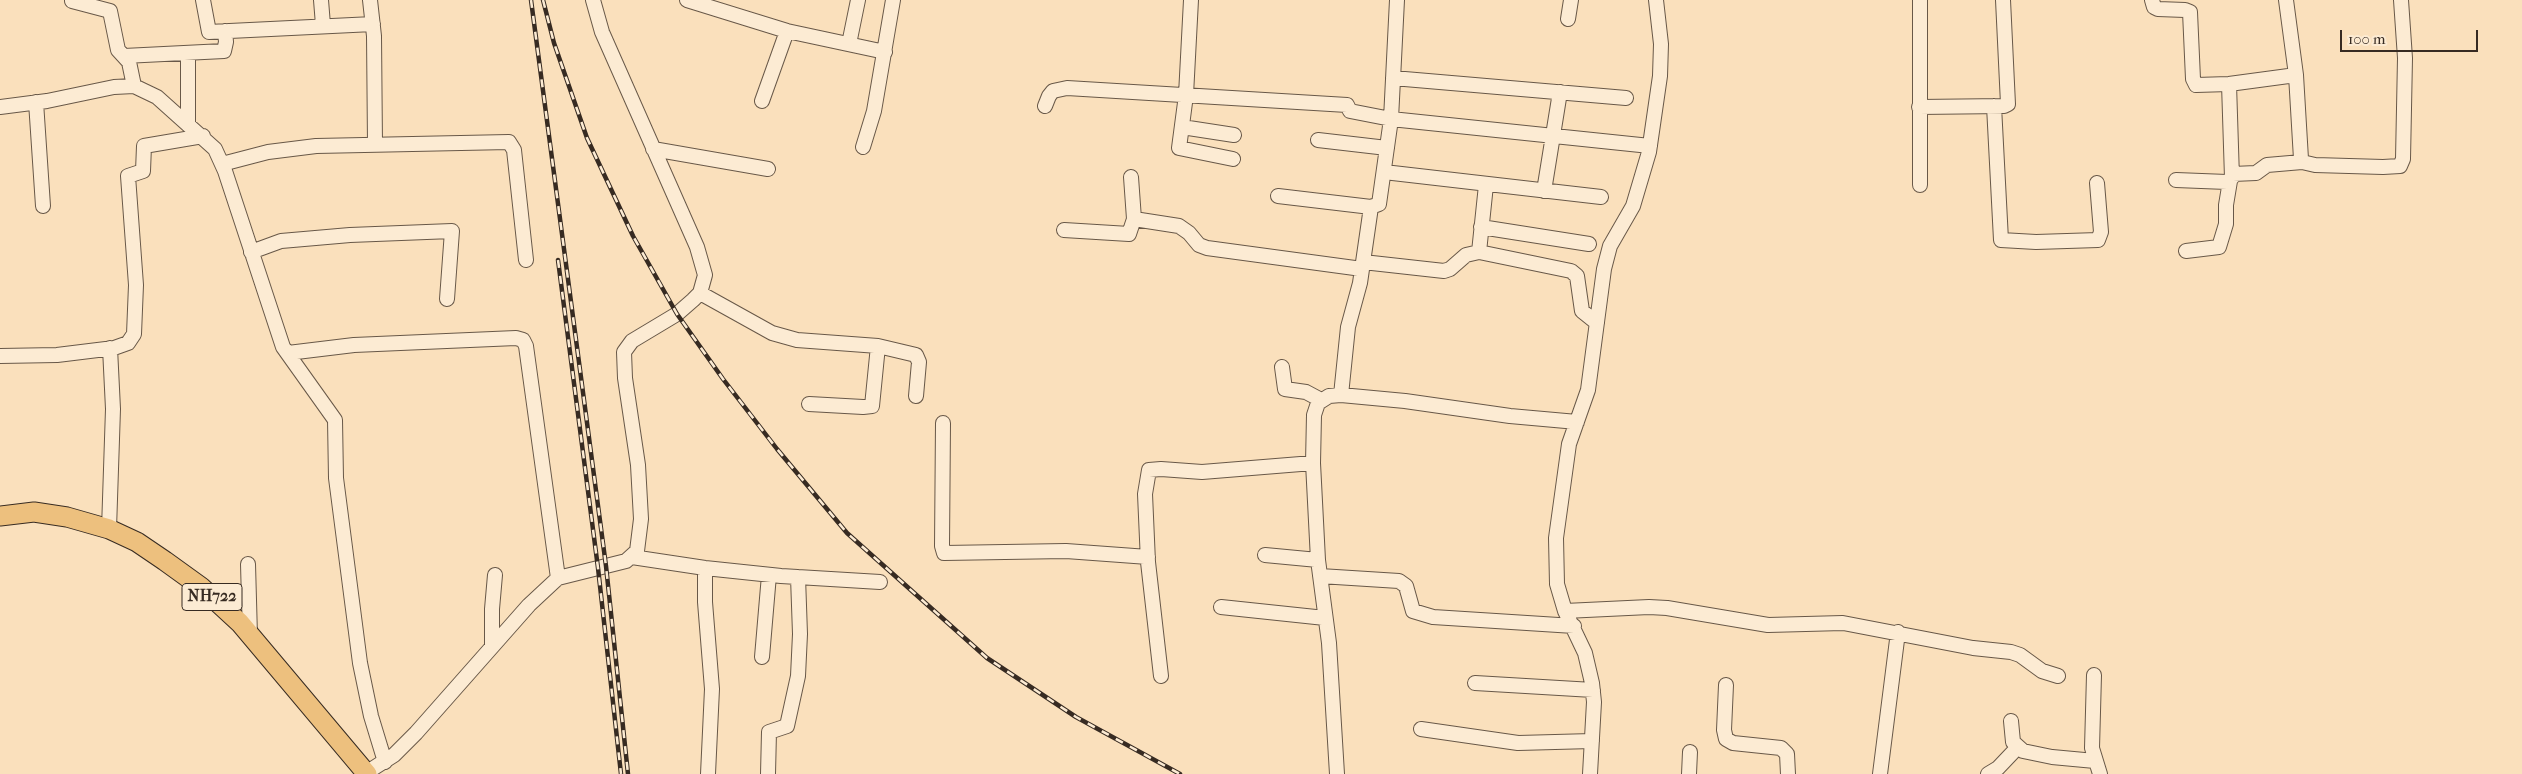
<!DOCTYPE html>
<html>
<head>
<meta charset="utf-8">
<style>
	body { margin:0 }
	#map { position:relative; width:2522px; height:774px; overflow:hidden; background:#fae0bc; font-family:"IM FELL French Canon",serif }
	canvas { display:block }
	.scale { position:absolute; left:2340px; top:30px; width:138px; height:22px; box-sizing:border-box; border:2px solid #372b22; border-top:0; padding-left:6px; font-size:15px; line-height:18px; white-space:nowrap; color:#372b22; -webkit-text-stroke:4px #fcebd3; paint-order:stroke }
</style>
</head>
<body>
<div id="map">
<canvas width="2522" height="774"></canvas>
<div class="scale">100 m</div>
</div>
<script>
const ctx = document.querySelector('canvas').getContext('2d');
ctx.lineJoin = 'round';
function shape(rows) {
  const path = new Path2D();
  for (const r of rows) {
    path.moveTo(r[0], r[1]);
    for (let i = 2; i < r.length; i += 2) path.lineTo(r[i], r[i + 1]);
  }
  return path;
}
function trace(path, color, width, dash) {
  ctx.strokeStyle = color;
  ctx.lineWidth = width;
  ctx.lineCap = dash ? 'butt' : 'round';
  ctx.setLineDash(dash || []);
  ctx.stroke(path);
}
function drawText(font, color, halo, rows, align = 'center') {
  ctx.font = font + ' "IM FELL French Canon",serif';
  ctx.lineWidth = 4;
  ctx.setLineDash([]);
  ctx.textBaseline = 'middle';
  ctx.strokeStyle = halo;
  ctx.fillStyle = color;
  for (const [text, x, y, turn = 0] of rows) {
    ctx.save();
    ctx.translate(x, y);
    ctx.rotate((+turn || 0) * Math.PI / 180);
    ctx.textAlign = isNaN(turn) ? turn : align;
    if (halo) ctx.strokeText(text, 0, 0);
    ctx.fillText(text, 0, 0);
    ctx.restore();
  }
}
const minor = shape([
	[203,0,209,32,373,24],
	[321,0,323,25],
	[370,0,374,36,375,144],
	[687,0,787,31,885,52],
	[1191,0,1186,95,1179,148,1233,159],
	[2152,0,2154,7,2158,9,2185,10,2190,12,2193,79,2196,85,2229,84,2296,75],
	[2286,0,2296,75,2301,159,2302,162,2315,165,2383,167,2400,166,2403,159,2405,58,2401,0],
	[72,1,110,11,118,50,129,62,134,86],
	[1568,19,1571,0],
	[849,44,858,0],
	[124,56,224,51,226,42,225,31],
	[1393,78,1626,98],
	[762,101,787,31],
	[36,102,43,206],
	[1045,106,1049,96,1053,91,1067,88,1347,105,1350,111,1391,119,1650,146],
	[1994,106,2001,240,2036,242,2098,240,2101,232,2097,183],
	[0,107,47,101,114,87,134,86,157,97,215,149,225,171,283,347,335,420,336,478,360,663,371,716,385,762],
	[1919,107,2004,106,2008,104,2003,0],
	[188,123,188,54],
	[1182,127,1234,135],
	[1318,140,1387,148],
	[863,147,874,111,893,0],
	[653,149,768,169],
	[222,164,268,152,316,146,509,142,514,150,526,260],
	[1384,172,1601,197],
	[2233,174,2256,173,2267,165,2302,162],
	[2176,180,2227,182,2232,178,2229,84],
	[1920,185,1920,0],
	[1544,191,1560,92],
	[1278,196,1371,207,1379,204,1391,119,1397,0],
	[1134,219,1179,226,1189,233,1199,245,1207,248,1362,269],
	[1481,227,1589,244],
	[1064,230,1129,234,1134,219,1131,177],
	[2186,251,2219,247,2226,224,2226,205,2230,181],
	[251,252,281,241,350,235,452,231,447,299],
	[1479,252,1486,185],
	[1363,262,1444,271,1450,269,1466,255,1479,252,1571,271,1577,276,1582,311,1597,323],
	[700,293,772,333,797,340,878,346,916,355,919,362,916,396],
	[288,353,354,345,516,338,523,340,526,346,558,578],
	[0,356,57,355,114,348,128,343,134,334,136,285,128,176,143,171,144,146,203,136],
	[1282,367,1285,389,1306,392,1321,400],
	[1341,395,1348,327,1360,283,1371,207],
	[809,404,863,407,872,406,878,346],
	[943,423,942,546,944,553,1066,551,1148,557],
	[109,529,113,409,110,348],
	[1265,555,1318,560],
	[632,557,705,568,781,576,880,582],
	[248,564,250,636],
	[705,568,705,602,712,689,708,774],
	[1320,576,1399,581,1406,586,1413,611,1433,617,1574,626],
	[1221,607,1325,618],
	[1565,611,1649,607,1667,608,1768,625,1843,623,1973,648,2011,652,2020,655,2042,671,2058,676],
	[492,646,492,609,495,575],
	[762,657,769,575],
	[2094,675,2092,748,2100,774],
	[1161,676,1148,562,1145,494,1149,470,1161,469,1202,472,1313,463],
	[1475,683,1593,690],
	[1726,685,1724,730,1726,739,1733,743,1781,748,1787,754,1788,774],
	[2011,721,2013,742,2023,751,2052,757,2095,761],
	[1421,729,1518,743,1592,741],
	[366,773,394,755,416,733,529,605,558,578,626,561,637,551,641,519,638,465,625,378,624,352,632,341,677,314,693,300,700,293,705,275,697,247,602,32,593,0],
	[768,774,769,732,787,726,798,676,800,634,798,577],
	[1337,774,1329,643,1318,560,1313,463,1314,415,1318,403,1329,396,1341,395,1405,401,1510,416,1577,422],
	[1590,774,1594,702,1592,683,1585,653,1565,611,1557,584,1556,538,1569,444,1588,390,1604,269,1610,246,1633,206,1649,152,1660,76,1661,44,1656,0],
	[1689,774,1690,752],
	[1880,774,1898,632],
	[1988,774,1998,768,2017,748]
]);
const highway = shape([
	[0,516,34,512,67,517,109,529,137,542,165,561,201,587,240,623,367,774]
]);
trace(minor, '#685848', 16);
trace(highway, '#372b22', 21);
trace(minor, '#fcebd3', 14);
trace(highway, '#edc07e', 19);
const rail = shape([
	[531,0,606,566,628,774],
	[543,0,554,43,587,138,633,236,677,314,723,379,777,449,847,533,987,658,1076,717,1180,774],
	[558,260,598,568,621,774]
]);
trace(rail, '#372b22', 4.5);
trace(rail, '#fcebd3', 2.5, [8]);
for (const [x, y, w] of [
	[212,597,60]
]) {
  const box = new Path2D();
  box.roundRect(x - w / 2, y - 13.5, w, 27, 4);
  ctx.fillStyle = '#fcebd3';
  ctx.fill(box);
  trace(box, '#372b22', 1);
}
drawText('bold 16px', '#372b22', null, [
	["NH722",212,597]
]);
</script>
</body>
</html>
